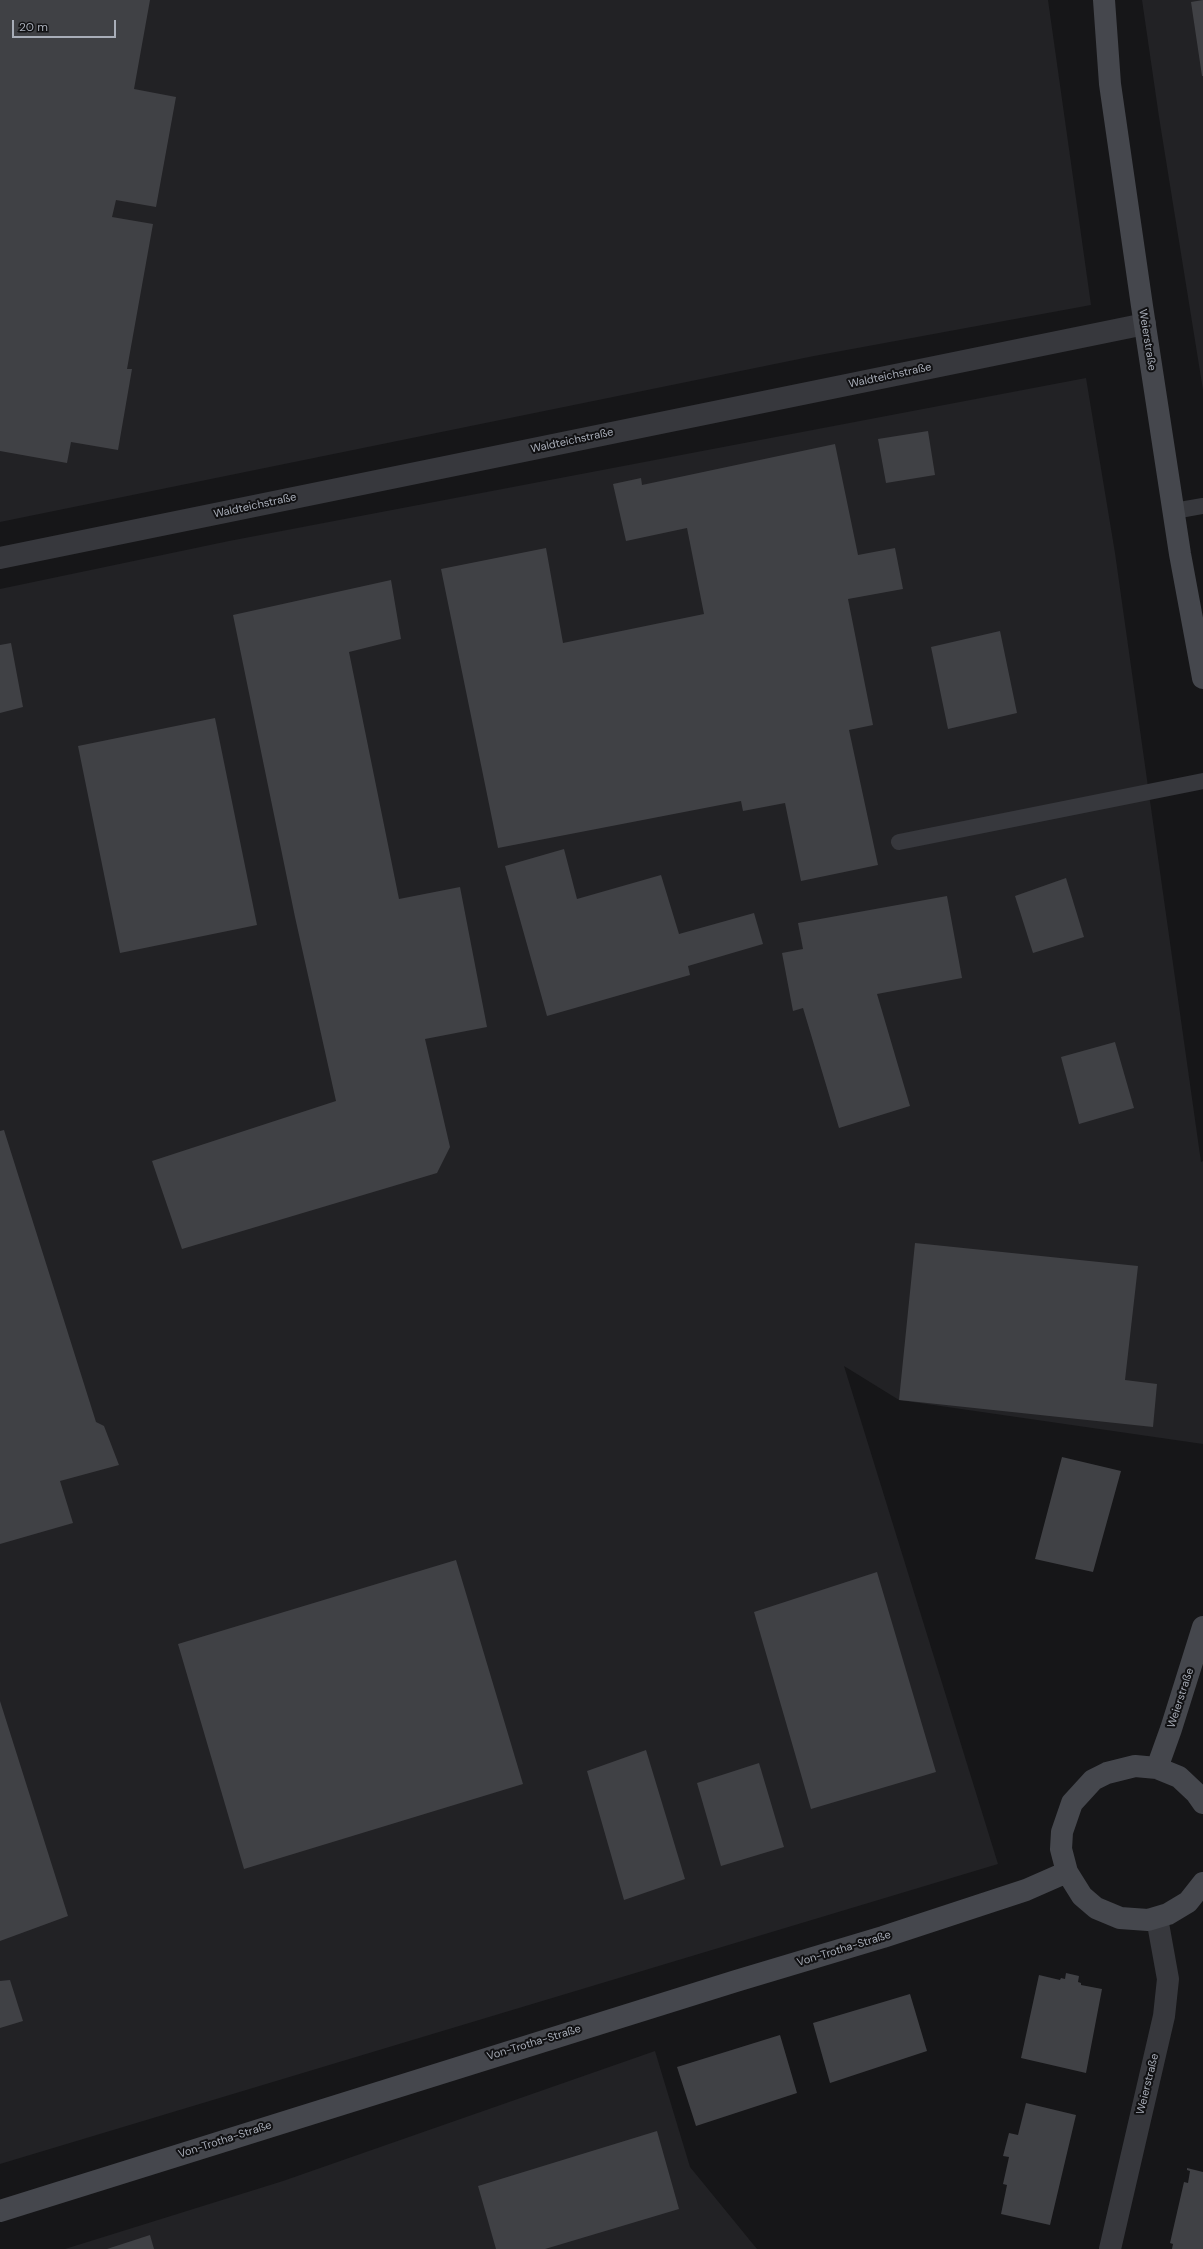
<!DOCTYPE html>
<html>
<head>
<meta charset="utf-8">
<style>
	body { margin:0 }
	#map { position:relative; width:1203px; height:2249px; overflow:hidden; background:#161618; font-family:"DM Sans",sans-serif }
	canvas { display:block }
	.scale { position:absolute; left:12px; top:20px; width:104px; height:18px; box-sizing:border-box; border:2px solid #a8adb8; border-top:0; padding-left:5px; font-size:12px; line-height:14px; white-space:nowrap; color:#a8adb8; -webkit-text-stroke:3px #111113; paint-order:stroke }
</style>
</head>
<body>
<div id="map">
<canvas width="1203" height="2249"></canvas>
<div class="scale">20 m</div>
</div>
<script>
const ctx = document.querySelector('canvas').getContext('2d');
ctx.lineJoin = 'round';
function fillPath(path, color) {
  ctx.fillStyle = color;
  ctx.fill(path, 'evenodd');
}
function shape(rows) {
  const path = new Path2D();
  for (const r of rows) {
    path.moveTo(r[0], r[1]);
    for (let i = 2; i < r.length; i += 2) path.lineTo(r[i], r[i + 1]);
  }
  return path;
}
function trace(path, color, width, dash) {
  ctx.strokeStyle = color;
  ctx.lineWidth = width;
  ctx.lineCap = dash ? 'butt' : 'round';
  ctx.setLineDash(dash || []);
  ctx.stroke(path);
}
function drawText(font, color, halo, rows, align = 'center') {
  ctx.font = font + ' "DM Sans",sans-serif';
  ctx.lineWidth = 4;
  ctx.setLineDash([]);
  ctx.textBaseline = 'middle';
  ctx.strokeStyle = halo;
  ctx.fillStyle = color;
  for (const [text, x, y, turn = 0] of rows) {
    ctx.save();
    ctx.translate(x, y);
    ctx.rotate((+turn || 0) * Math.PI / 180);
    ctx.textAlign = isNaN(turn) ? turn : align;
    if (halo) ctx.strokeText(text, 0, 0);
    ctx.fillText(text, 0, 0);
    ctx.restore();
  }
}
fillPath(shape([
	[0,0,1048,0,1091,305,814,356,0,522],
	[1142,0,1203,0,1203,390,1159,117],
	[1086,378,1115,553,1201,1162,1203,1161,1203,1444,899,1400,844,1366,998,1864,0,2164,0,589,229,541],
	[655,2051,690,2167,757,2249,65,2249,283,2181]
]), '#222225');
fillPath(shape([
	[0,0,150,0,134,89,176,97,156,207,116,200,112,217,153,224,127,369,132,369,118,450,71,442,67,463,0,451],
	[1203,0,1203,76,1202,76,1191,2],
	[928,431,935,475,886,483,878,439],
	[835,444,858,555,895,548,903,589,848,599,873,725,849,730,878,865,801,881,785,803,743,811,741,801,498,848,441,569,546,548,563,643,704,614,687,528,626,541,613,484,641,478,642,485],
	[391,580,401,639,349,652,399,899,460,887,487,1027,425,1039,450,1147,437,1173,182,1249,152,1161,336,1101,295,917,233,615],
	[1000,631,1017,713,948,729,931,647],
	[11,643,23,707,0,713,0,645],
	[215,718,257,925,120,953,78,746],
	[564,849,577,899,661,875,679,934,754,913,763,944,688,966,690,975,547,1016,505,866],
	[1066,878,1084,937,1033,953,1015,896],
	[947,896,962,978,877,994,910,1106,839,1128,803,1008,793,1011,782,953,803,949,798,923],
	[1115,1042,1134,1108,1079,1124,1061,1057],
	[4,1130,96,1422,104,1426,119,1465,60,1481,73,1523,0,1544,0,1131],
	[915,1243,1138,1266,1125,1380,1157,1384,1153,1427,899,1400],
	[1062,1457,1121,1471,1093,1572,1035,1559],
	[456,1560,523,1784,244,1869,178,1644],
	[877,1572,936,1772,811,1809,754,1612],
	[0,1701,68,1916,0,1941],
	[646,1750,685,1879,624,1900,587,1771],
	[759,1763,784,1847,721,1866,697,1783],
	[1066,1973,1079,1976,1078,1982,1081,1983,1081,1985,1102,1989,1086,2073,1021,2058,1039,1975,1060,1980,1061,1978,1065,1979],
	[10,1980,23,2021,0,2028,0,1981],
	[910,1994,927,2051,830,2083,813,2023],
	[780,2035,797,2093,696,2126,677,2067],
	[1026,2103,1076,2115,1050,2225,1001,2214,1007,2185,1003,2184,1009,2157,1003,2156,1009,2133,1018,2135],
	[657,2131,679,2209,545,2249,496,2249,478,2186],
	[1187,2168,1203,2172,1203,2249,1172,2249,1173,2244,1170,2243,1184,2182,1188,2183,1190,2171,1187,2170],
	[150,2235,154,2249,107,2249]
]), '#404145');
trace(shape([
	[1174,511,1203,506],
	[899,842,1203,781]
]), '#37383d', 16);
trace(shape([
	[0,558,1145,324]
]), '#37383d', 22);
trace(shape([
	[1110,2249,1164,2016,1168,1979,1157,1918]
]), '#37383d', 22);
trace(shape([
	[1104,0,1110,84,1142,306,1180,554,1203,678],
	[1157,1768,1171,1729,1203,1627],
	[1203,1803,1196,1793,1179,1777,1157,1768,1135,1766,1107,1773,1093,1780,1072,1803,1062,1832,1061,1849,1067,1872,1082,1896,1096,1908,1120,1918,1148,1920,1168,1914,1188,1902,1203,1883],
	[0,2211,736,1981,883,1937,1026,1890,1067,1872]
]), '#45474d', 22);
drawText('11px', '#a8adb8', '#111113', [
	["Weierstraße",1147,340,81],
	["Waldteichstraße",890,376,-12],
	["Waldteichstraße",572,441,-12],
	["Waldteichstraße",255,506,-12],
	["Weierstraße",1181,1698,-72],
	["Von-Trotha-Straße",844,1949,-17],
	["Von-Trotha-Straße",534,2043,-17],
	["Weierstraße",1148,2084,-76],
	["Von-Trotha-Straße",225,2140,-18]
]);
</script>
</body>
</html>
